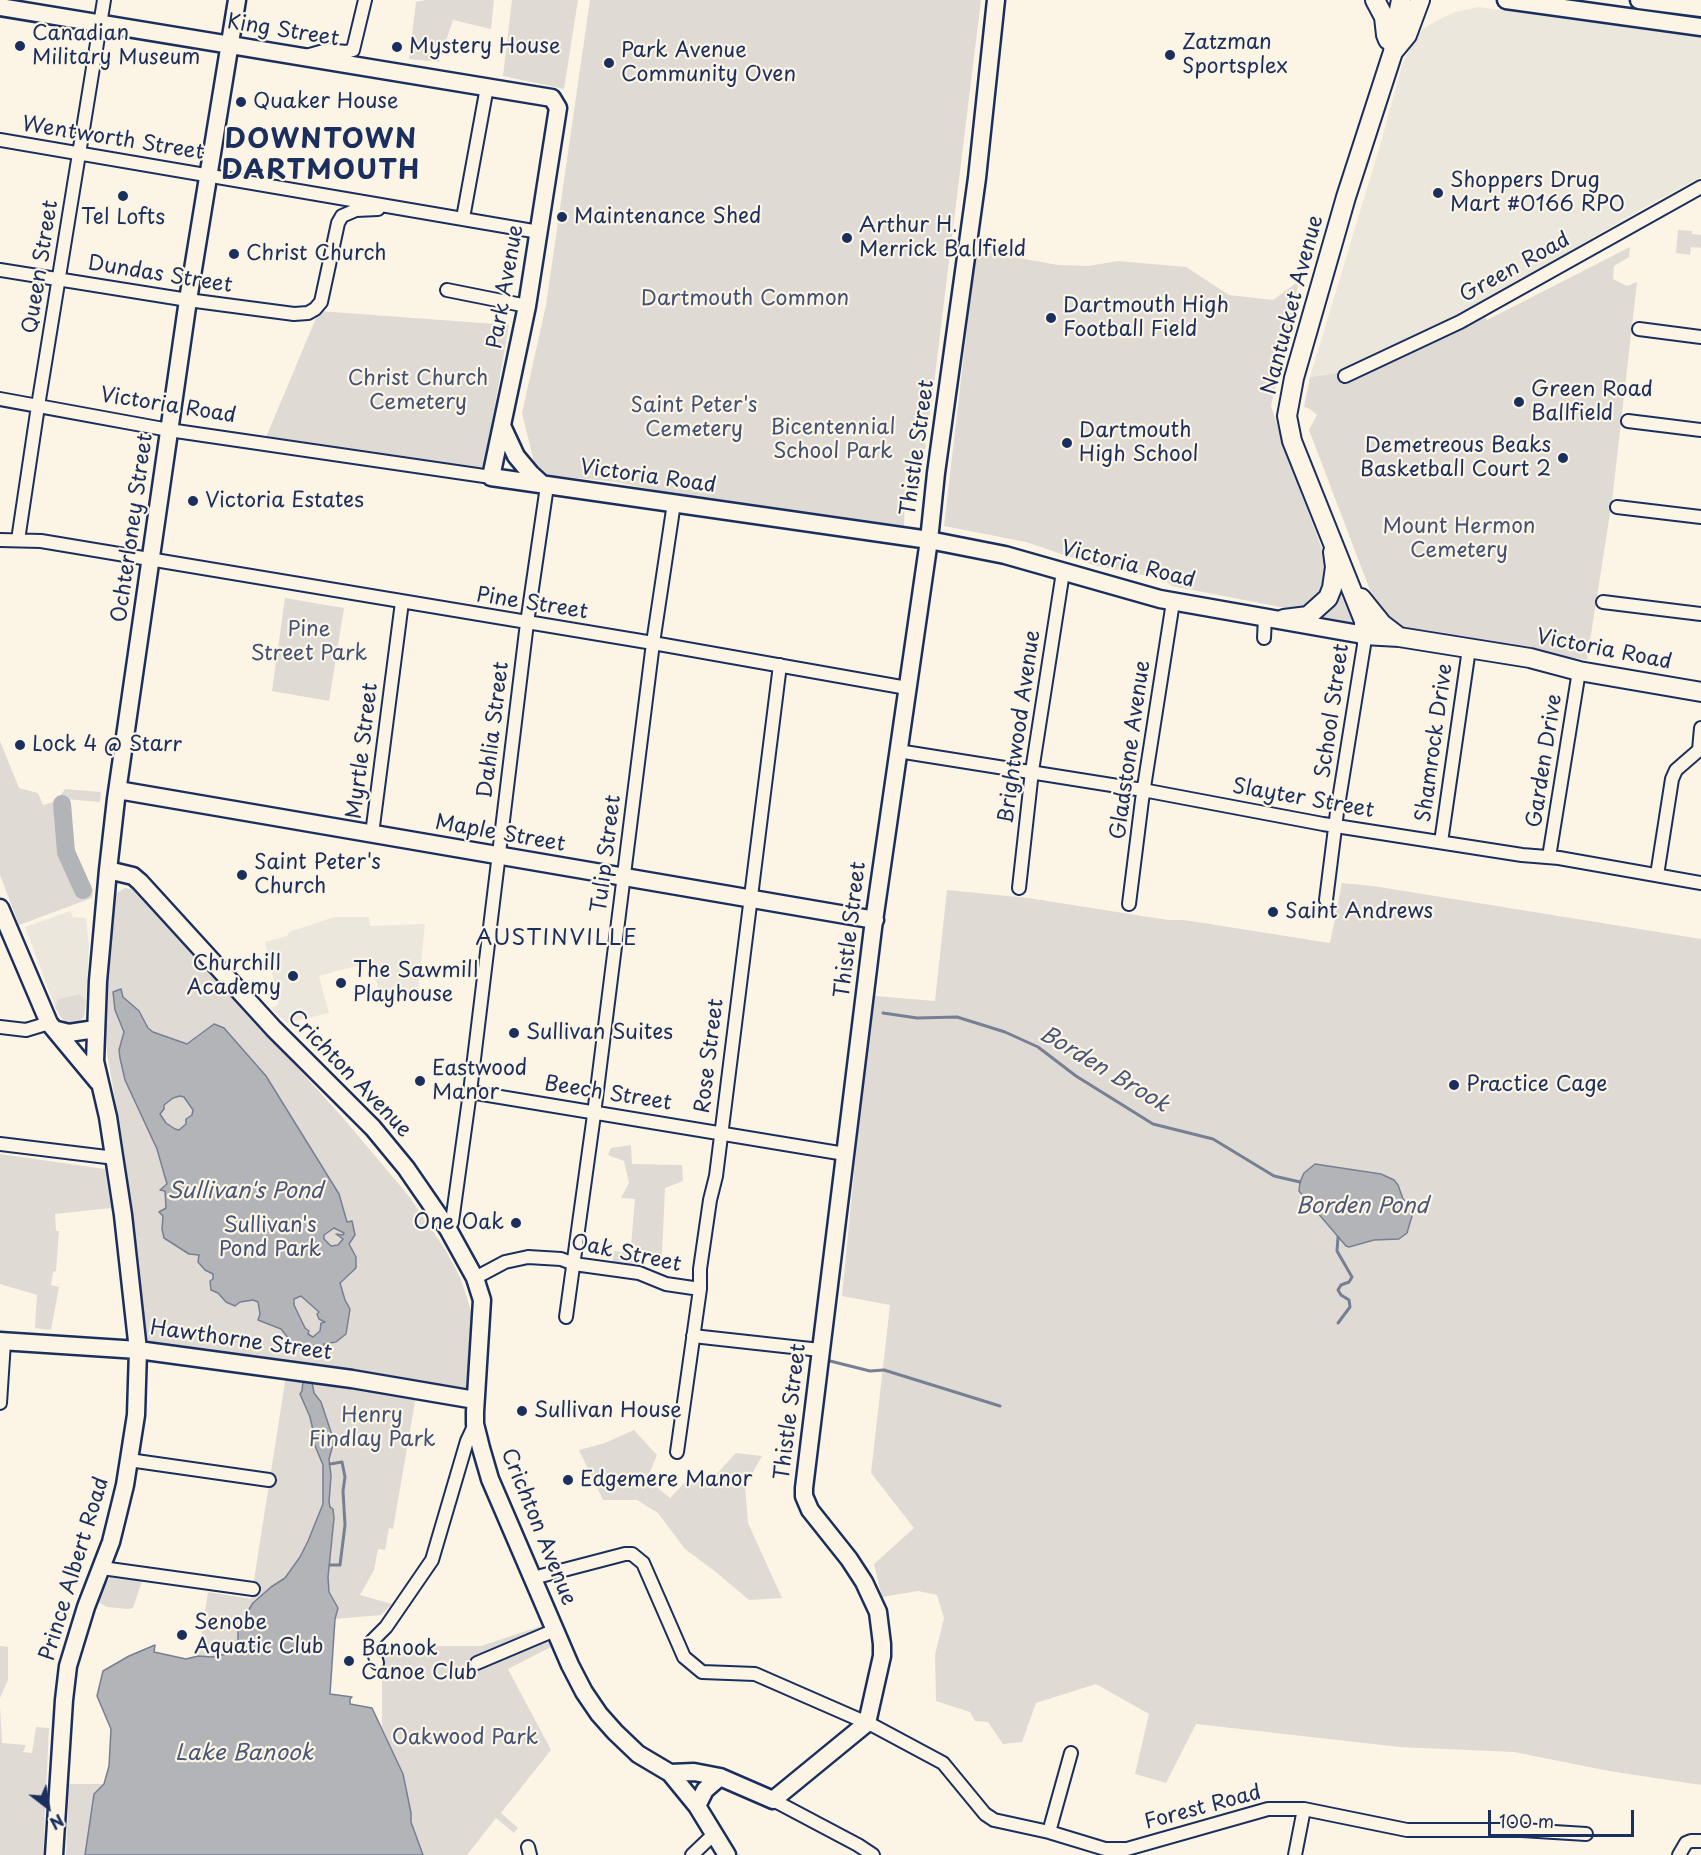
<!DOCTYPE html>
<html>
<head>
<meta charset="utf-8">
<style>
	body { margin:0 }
	#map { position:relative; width:1701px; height:1855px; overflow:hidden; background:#fcf5e5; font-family:"Playpen Sans",sans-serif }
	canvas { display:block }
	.north { position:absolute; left:18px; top:1777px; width:60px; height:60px; -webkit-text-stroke:4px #fcf5e5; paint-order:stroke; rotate:149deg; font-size:16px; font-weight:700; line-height:24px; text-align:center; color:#1b2f5e }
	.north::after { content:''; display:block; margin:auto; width:21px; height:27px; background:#1b2f5e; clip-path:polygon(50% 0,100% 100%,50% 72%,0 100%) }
	.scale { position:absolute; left:1488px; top:1810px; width:146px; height:27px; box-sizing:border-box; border:3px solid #1b2f5e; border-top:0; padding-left:8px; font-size:18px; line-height:21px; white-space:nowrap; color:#1b2f5e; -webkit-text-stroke:4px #fcf5e5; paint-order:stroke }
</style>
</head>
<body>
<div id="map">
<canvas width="1701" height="1855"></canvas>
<div class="north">N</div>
<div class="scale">100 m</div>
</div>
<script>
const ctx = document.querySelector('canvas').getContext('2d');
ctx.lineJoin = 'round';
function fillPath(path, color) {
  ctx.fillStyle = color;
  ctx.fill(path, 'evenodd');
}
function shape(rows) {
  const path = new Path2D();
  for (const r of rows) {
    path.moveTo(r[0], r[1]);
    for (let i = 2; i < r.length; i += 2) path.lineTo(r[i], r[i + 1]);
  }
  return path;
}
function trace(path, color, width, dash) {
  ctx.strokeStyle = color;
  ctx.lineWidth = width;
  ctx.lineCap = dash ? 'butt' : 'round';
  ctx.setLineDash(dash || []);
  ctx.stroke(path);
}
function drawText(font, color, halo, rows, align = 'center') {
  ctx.font = font + ' "Playpen Sans",sans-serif';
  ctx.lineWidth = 4.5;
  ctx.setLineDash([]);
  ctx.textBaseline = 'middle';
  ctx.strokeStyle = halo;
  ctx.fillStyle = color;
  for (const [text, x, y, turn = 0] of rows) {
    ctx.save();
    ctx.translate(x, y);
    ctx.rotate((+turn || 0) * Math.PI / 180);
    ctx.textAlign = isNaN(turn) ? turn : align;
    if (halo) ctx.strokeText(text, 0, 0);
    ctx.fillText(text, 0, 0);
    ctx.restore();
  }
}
fillPath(shape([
	[1478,7,1701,37,1701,177,1645,207,1479,305,1336,373,1310,377,1381,142,1402,65,1413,41,1424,28,1442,18,1455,12],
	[70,911,73,917,86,918,89,946,86,1001,78,994,58,999,55,1007,25,927],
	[334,917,369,917,370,926,425,924,418,990,381,999,371,962,319,976,329,1013,287,1023,271,1008,279,1004,265,942,287,936,289,932]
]), '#ece7dc');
fillPath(shape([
	[426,0,494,0,491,29,453,20,439,62,409,59,416,2],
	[512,0,578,0,564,89,503,76],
	[590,0,981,0,932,400,925,443,926,447,905,475,904,528,668,493,616,482,547,475,534,462,522,413,546,305],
	[1678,230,1692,231,1692,234,1701,235,1701,248,1691,247,1690,255,1676,253],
	[1630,247,1629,257,1614,266,1613,279,1627,286,1637,282,1612,501,1587,660,1395,630,1376,606,1309,430,1317,415,1310,409,1304,407,1310,377,1336,373,1479,305,1487,320],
	[976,250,1058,265,1088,266,1118,261,1186,267,1229,295,1273,300,1299,281,1271,406,1290,464,1330,570,1326,590,1306,612,1172,586,1163,579,1097,566,1026,542,944,526],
	[319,311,509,325,483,473,264,442],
	[1340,581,1356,625,1326,621,1316,616],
	[285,598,344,608,329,701,272,691],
	[0,741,19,788,38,793,43,805,57,801,65,789,101,792,100,802,65,799,76,857,93,890,92,898,19,925,0,875],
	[1342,883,1373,886,1701,939,1701,1785,1609,1771,1514,1752,1400,1747,1196,1724,1166,1783,1135,1774,1149,1714,1096,1684,1036,1703,1022,1742,1003,1744,988,1722,975,1721,970,1712,936,1701,935,1655,944,1618,937,1595,918,1591,882,1597,874,1564,914,1528,871,1473,890,1305,842,1296,861,1101,875,996,935,1001,947,890,1028,898,1168,920,1184,920,1330,943],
	[125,888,136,890,344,1119,408,1195,445,1249,461,1279,473,1317,471,1339,473,1405,416,1396,393,1529,389,1528,385,1550,378,1549,374,1570,360,1595,392,1604,381,1615,335,1619,338,1608,329,1592,328,1577,334,1518,329,1502,331,1476,329,1459,334,1441,321,1402,314,1393,312,1382,304,1381,302,1391,300,1394,310,1417,313,1430,313,1441,318,1455,323,1461,323,1506,300,1557,291,1571,283,1579,271,1587,253,1603,238,1627,238,1643,235,1648,231,1653,212,1657,198,1656,208,1592,251,1599,286,1376,138,1351,136,1241,124,1150,107,1053,105,1014,106,985,110,959,115,894],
	[79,994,86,1001,84,1017,78,1022,66,1023,60,1016,55,1007,58,999],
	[631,1145,632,1164,682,1165,683,1181,665,1188,662,1255,638,1251,631,1246,635,1199,621,1198,629,1183,624,1161,608,1155,611,1148],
	[0,1154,105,1169,111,1208,55,1214,56,1231,59,1231,56,1271,53,1272,51,1285,59,1287,51,1330,35,1328,37,1295,0,1284],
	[614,1251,640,1255,638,1268,612,1264],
	[634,1430,657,1455,647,1479,670,1498,686,1481,710,1481,736,1453,762,1456,745,1486,748,1523,782,1598,749,1600,717,1573,685,1549,658,1513,637,1500,603,1500,579,1450,605,1443],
	[111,1576,142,1581,133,1608,128,1609,107,1607,96,1601],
	[544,1625,551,1647,508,1669,551,1750,501,1813,518,1828,514,1833,496,1818,467,1855,423,1855,411,1822,404,1777,382,1727,382,1646,481,1646],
	[0,1646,8,1647,8,1680,0,1698],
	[0,1706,2,1743,26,1745,23,1752,32,1753,36,1727,49,1728,43,1855,0,1855],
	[69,1784,104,1784,94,1794,85,1855,66,1855]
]), '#dfdbd4');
const water = shape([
	[121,989,123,997,139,1011,148,1028,153,1032,187,1044,214,1024,224,1028,266,1076,339,1194,347,1222,352,1221,355,1235,349,1244,356,1257,356,1268,340,1283,345,1300,350,1309,346,1334,336,1342,324,1344,323,1352,301,1349,293,1344,281,1329,258,1320,260,1314,258,1302,253,1300,240,1302,235,1306,226,1302,218,1293,211,1290,210,1281,213,1279,213,1274,205,1270,198,1262,199,1255,189,1254,164,1238,162,1229,163,1216,159,1212,166,1208,165,1191,160,1190,167,1184,157,1149,125,1080,120,1058,119,1050,124,1032,115,1010,113,992,121,989],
	[180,1096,184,1097,193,1110,192,1115,186,1119,186,1124,179,1130,175,1129,166,1123,160,1114,164,1109,164,1105,173,1098,180,1096],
	[334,1228,344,1233,343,1235,336,1234,343,1239,338,1245,331,1246,324,1239,324,1235,334,1228],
	[301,1296,319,1312,317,1314,319,1319,325,1322,321,1323,320,1331,313,1337,308,1334,309,1331,305,1328,294,1305,294,1299,301,1296],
	[1315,1164,1381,1174,1394,1180,1398,1185,1403,1199,1414,1209,1407,1233,1399,1239,1374,1240,1349,1247,1346,1246,1299,1191,1300,1182,1304,1173,1315,1164],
	[303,1381,312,1382,314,1393,321,1402,334,1441,329,1459,331,1476,329,1502,330,1507,333,1509,334,1518,328,1577,329,1592,338,1608,335,1619,330,1694,352,1697,350,1699,350,1704,372,1708,403,1774,411,1813,411,1822,423,1855,85,1855,94,1794,104,1784,109,1766,111,1729,97,1696,103,1671,129,1656,155,1645,154,1652,186,1659,198,1656,212,1657,231,1653,238,1644,238,1627,253,1603,271,1587,285,1578,300,1557,308,1541,323,1504,323,1465,313,1441,313,1430,310,1417,300,1394,302,1391,303,1381]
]);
fillPath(water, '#b2b4b8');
trace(water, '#767f94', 1.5);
trace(shape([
	[883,1013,917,1018,957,1017,1005,1032,1038,1047,1076,1076,1153,1124,1213,1139,1274,1176,1300,1182],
	[1338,1323,1350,1307,1349,1300,1341,1295,1338,1290,1341,1285,1349,1282,1352,1277,1337,1251,1338,1237],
	[830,1361,870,1371,884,1370,1000,1406],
	[330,1464,342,1462,345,1477,343,1491,345,1525,340,1565,330,1565]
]), '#767f94', 3);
trace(shape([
	[62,804,66,852,83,890]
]), '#b2b4b8', 18);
const street = shape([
	[306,56,327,50,346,52,353,50,365,0],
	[0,140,539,232],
	[463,218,487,87],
	[0,270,188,300,294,314,308,313,315,309,321,302,338,223,342,216,356,210,378,209],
	[447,290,527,306],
	[1639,329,1701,337],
	[1345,376,1460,322,1701,187],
	[0,399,169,430,491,477],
	[1628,421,1701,430],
	[1617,507,1701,517],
	[0,540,41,541,653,643,907,688],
	[18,540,38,406,104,0],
	[1603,602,1701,614],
	[1264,638,1265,617],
	[898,751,1143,790,1323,824,1522,855,1559,858,1701,883],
	[372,834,402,602],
	[1441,842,1469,649],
	[1549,857,1579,671],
	[1657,875,1672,779,1676,770,1699,750,1701,728],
	[1019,888,1032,771,1063,572],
	[1326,900,1337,812,1364,645,1364,635],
	[1129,904,1142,800,1173,602],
	[0,1027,26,1030,49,1023],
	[470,1092,845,1154],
	[0,1144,115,1158],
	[448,1229,452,1222,470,1092,527,623,547,486],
	[475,1278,505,1262,528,1257,561,1259,574,1264,639,1273,666,1284,700,1289],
	[566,1317,593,1122,653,643,674,503],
	[693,1336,820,1350],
	[0,1403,4,1342],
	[677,1452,700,1289,700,1269,710,1200,716,1176,780,665],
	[129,1460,269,1480],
	[102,1568,253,1589],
	[533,1578,625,1554,632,1554,643,1563,684,1657,702,1672,755,1674,874,1726,943,1763,985,1814,994,1820,1049,1832,1105,1849,1127,1849,1268,1809,1304,1809,1407,1830,1522,1830,1586,1834],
	[377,1663,371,1642,386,1627,432,1560,467,1441,475,1424],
	[477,1663,555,1630],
	[773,1800,858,1845,873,1855],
	[1049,1832,1071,1753],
	[528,1847,530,1855],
	[692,1855,714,1834],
	[1295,1855,1304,1809],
	[1679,1855,1686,1843,1691,1841,1701,1841]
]);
const secondary = shape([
	[1506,0,1701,27],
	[1639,0,1701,8],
	[0,7,552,98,558,108,527,306,491,477,929,540,1005,555,1160,599,1364,635],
	[503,428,516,456,531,474,543,485],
	[118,790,875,920],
	[108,870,133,876,140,882,274,1029,373,1128,406,1168,448,1229,475,1278,482,1300,475,1412,475,1424,481,1448,490,1479,570,1665,584,1692,599,1714,615,1732,638,1754,670,1773,697,1806,727,1855],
	[0,908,49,1023,98,1082],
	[57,1030,69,1033,95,1029],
	[0,1341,138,1350,352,1379,475,1400],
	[670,1773,694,1772,720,1777,773,1800,867,1723,882,1656,882,1644,878,1612,864,1582,849,1559,810,1510,804,1496,804,1488,873,928,929,540,936,473,977,178,996,0],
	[697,1806,705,1790,720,1777],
	[54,1855,64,1700,68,1666,86,1607,111,1542,125,1485,136,1415,138,1350,123,1215,108,1117,95,1061,98,981,108,870,116,799,188,300,237,0]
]);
const primary = shape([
	[1375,0,1384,17,1386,35,1388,40],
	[1401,0,1395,30,1393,52,1346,197,1294,378,1287,416,1292,441,1364,621,1364,635,1399,637,1530,658,1579,671,1701,692],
	[1393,52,1407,35,1420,0],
	[1361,598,1382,624,1399,637],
	[1284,619,1308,616,1328,598,1332,588,1335,567,1333,552]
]);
trace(street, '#1b2f5e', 16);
trace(secondary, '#1b2f5e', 21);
trace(primary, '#1b2f5e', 22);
trace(street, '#fcf5e5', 12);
trace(secondary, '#fcf5e5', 16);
trace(primary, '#fcf5e5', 18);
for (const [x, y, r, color] of [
	[20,46,6,"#1b2f5e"],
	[397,47,6,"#1b2f5e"],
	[1170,55,6,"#1b2f5e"],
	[609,63,6,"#1b2f5e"],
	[241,102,6,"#1b2f5e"],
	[1438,193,6,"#1b2f5e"],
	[123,196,6,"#1b2f5e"],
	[562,217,6,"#1b2f5e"],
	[847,238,6,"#1b2f5e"],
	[234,254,6,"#1b2f5e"],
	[1051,318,6,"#1b2f5e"],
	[1519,402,6,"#1b2f5e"],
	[1067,443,6,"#1b2f5e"],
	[1563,458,6,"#1b2f5e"],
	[193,501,6,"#1b2f5e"],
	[20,745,6,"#1b2f5e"],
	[242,875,6,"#1b2f5e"],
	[1273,912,6,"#1b2f5e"],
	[293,976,6,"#1b2f5e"],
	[341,983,6,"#1b2f5e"],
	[514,1033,6,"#1b2f5e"],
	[420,1081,6,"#1b2f5e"],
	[1454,1085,6,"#1b2f5e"],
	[516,1223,6,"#1b2f5e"],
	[522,1411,6,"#1b2f5e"],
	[568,1480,6,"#1b2f5e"],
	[182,1635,6,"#1b2f5e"],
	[349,1661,6,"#1b2f5e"]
]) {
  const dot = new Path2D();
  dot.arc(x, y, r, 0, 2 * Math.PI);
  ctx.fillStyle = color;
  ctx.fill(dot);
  trace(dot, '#fcf5e5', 2);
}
drawText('21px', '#1b2f5e', '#fcf5e5', [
	["King Street",283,31,9],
	["Wentworth Street",113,139,9],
	["Queen Street",41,267,-81],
	["Green Road",1515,268,-29],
	["Dundas Street",160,275,9],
	["Park Avenue",506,287,-80],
	["Nantucket Avenue",1293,305,-75],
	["Victoria Road",168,406,9],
	["Thistle Street",918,448,-82],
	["Victoria Road",648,477,8],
	["Ochterloney Street",133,528,-82],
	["Victoria Road",1128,565,14],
	["Pine Street",532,604,9],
	["Victoria Road",1604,650,11],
	["School Street",1333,711,-82],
	["Brightwood Avenue",1020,727,-82],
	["Dahlia Street",494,730,-83],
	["Shamrock Drive",1435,743,-82],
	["Gladstone Avenue",1131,750,-82],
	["Myrtle Street",363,751,-83],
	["Garden Drive",1545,761,-81],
	["Slayter Street",1303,799,10],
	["Maple Street",500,834,10],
	["Tulip Street",607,854,-83],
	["Thistle Street",851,930,-83],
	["Rose Street",710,1056,-83],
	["Crichton Avenue",349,1074,46],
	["Beech Street",608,1094,9],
	["Oak Street",626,1254,12],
	["Hawthorne Street",241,1341,8],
	["Thistle Street",791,1412,-83],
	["Crichton Avenue",538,1527,68],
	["Prince Albert Road",75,1569,-73],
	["Forest Road",1203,1808,-15]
]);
drawText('21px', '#1b2f5e', '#fcf5e5', [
	["Canadian",32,34],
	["Military Museum",32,58],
	["Zatzman",1182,43],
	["Sportsplex",1182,67],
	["Mystery House",409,47],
	["Park Avenue",621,51],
	["Community Oven",621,75],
	["Quaker House",253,102],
	["Shoppers Drug",1450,181],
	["Mart #0166 RPO",1450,205],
	["Maintenance Shed",574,217],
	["Tel Lofts",123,218,"center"],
	["Arthur H.",859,226],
	["Merrick Ballfield",859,250],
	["Christ Church",246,254],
	["Dartmouth High",1063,306],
	["Football Field",1063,330],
	["Green Road",1531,390],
	["Ballfield",1531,414],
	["Dartmouth",1079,431],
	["High School",1079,455],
	["Demetreous Beaks",1551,446,"right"],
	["Basketball Court 2",1551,470,"right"],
	["Victoria Estates",205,501],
	["Lock 4 @ Starr",32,745],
	["Saint Peter's",254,863],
	["Church",254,887],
	["Saint Andrews",1285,912],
	["Churchill",281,964,"right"],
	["Academy",281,988,"right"],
	["The Sawmill",353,971],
	["Playhouse",353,995],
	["Sullivan Suites",526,1033],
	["Eastwood",432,1069],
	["Manor",432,1093],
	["Practice Cage",1466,1085],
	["One Oak",504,1223,"right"],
	["Sullivan House",534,1411],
	["Edgemere Manor",580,1480],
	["Senobe",194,1623],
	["Aquatic Club",194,1647],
	["Banook",361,1649],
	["Canoe Club",361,1673]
], 'left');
drawText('21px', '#425176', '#fcf5e5', [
	["Dartmouth Common",745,299],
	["Christ Church",418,379],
	["Cemetery",418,403],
	["Saint Peter's",694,406],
	["Cemetery",694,430],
	["Bicentennial",833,428],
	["School Park",833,452],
	["Mount Hermon",1459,527],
	["Cemetery",1459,551],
	["Pine",309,630],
	["Street Park",309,654],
	["Sullivan's",270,1226],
	["Pond Park",270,1250],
	["Henry",372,1416],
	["Findlay Park",372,1440],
	["Oakwood Park",465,1738]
]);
ctx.letterSpacing = '1.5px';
drawText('22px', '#1b2f5e', '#fcf5e5', [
	["AUSTINVILLE",557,939]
]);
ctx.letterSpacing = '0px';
drawText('italic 22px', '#485779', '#fcf5e5', [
	["Borden Brook",1104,1070,31],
	["Sullivan's Pond",245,1192],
	["Borden Pond",1362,1207],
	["Lake Banook",244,1754]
]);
ctx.letterSpacing = '1.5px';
drawText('bold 27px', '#1b2f5e', '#fcf5e5', [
	["DOWNTOWN",321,141],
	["DARTMOUTH",321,172]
]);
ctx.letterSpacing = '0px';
</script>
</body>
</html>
